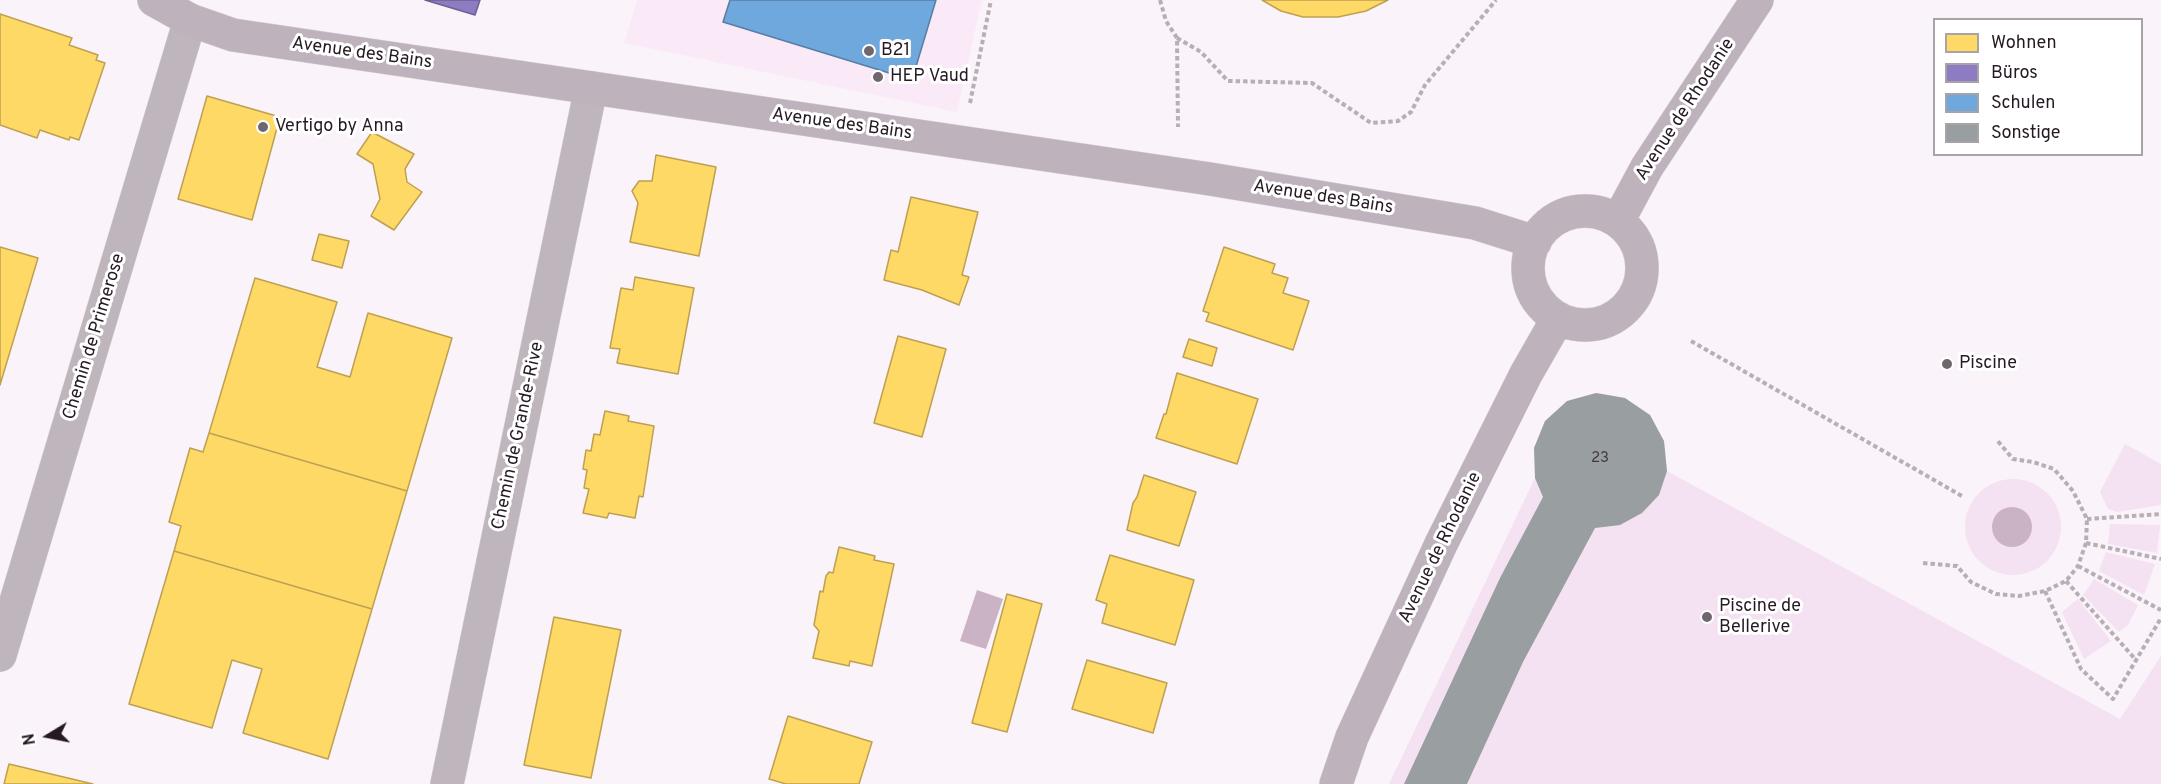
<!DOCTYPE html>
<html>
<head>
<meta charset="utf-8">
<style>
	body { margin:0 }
	#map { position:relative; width:2161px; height:784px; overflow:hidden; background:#faf3f9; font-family:Overpass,sans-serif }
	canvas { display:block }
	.legend { position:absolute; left:1933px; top:18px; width:210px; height:138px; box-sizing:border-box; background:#fff; border:2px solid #a8a3a7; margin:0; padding:8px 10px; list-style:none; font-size:18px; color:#251a23 }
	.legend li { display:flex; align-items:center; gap:12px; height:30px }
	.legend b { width:30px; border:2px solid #a8a3a7 }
	.north { position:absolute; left:18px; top:706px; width:60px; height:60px; -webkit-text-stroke:4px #fff; paint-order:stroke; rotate:260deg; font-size:16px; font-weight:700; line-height:24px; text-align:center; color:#251a23 }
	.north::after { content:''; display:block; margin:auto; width:21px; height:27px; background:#251a23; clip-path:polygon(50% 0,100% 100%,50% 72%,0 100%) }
</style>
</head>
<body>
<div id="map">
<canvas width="2161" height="784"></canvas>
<ul class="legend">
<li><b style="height:16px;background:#ffd966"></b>Wohnen</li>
<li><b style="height:16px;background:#8e7cc3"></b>Büros</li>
<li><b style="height:16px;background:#6fa8dc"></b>Schulen</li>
<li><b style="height:16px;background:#999ea0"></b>Sonstige</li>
</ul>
<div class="north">N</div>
</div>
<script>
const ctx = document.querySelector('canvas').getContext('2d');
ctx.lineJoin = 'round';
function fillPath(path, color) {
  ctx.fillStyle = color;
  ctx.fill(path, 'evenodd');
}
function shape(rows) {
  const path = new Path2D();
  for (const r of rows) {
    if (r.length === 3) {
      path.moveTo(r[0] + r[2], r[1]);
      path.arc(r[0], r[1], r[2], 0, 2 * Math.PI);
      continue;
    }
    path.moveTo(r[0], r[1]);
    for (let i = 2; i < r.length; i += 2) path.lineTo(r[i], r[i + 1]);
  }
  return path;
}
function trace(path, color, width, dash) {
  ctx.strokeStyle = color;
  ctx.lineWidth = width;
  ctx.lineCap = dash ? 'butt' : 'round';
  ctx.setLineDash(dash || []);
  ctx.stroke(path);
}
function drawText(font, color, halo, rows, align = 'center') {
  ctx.font = font + ' Overpass,sans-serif';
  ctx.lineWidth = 6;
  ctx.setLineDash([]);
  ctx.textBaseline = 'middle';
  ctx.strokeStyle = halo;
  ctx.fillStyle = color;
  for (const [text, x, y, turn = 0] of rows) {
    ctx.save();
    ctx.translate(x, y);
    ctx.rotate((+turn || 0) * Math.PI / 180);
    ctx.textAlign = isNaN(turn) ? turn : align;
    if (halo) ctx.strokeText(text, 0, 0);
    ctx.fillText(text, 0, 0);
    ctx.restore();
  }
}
fillPath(shape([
	[637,0,982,0,957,112,624,43]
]), '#faeaf7');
fillPath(shape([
	[1596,393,1625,398,1650,415,1664,441,1667,471,2120,719,2161,656,2161,784,1389,784,1535,478,1534,448,1545,421],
	[2125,444,2161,464,2161,505,2117,512,2108,509,2100,492],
	[2013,527,48],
	[2110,524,2160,525,2157,553,2108,544],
	[2106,552,2155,564,2144,595,2099,571],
	[2094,579,2138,605,2128,625,2119,632,2083,595],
	[2078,599,2111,641,2084,659,2062,612]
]), '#f4e1f1');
fillPath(shape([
	[2012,527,20],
	[977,590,1003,599,986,649,960,641]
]), '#cab3c5');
const homes = shape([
	[1262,0,1388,0,1366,11,1338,17,1303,17,1281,11,1262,0],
	[0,14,72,38,69,45,98,55,96,60,105,63,79,140,70,137,69,140,40,130,37,138,0,125,0,14],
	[207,96,280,117,252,220,178,199,207,96],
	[372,132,414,154,405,169,407,182,422,192,394,230,371,216,380,199,373,164,357,154,372,132],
	[656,155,716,167,699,256,630,242,638,203,632,191,639,181,652,181,656,155],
	[911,197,978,212,962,275,969,277,959,305,922,290,884,280,891,250,898,252,911,197],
	[319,234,349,241,342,268,312,260,319,234],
	[0,247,38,258,0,385,0,247],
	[1224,247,1275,264,1272,273,1288,278,1283,293,1309,301,1293,350,1206,321,1209,313,1203,311,1224,247],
	[635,277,694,288,678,374,617,363,620,349,610,348,621,288,633,290,635,277],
	[255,278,337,302,317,367,350,377,368,313,452,338,407,491,209,433,255,278],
	[898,336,946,349,922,437,874,423,898,336],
	[1189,339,1217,348,1212,366,1183,357,1189,339],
	[1177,373,1258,399,1237,464,1156,438,1164,414,1166,414,1177,373],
	[605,411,629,416,628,421,654,426,643,497,639,496,635,518,609,513,607,518,583,513,589,489,584,488,587,470,583,469,586,450,591,451,594,434,600,435,605,411],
	[209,433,407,491,372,609,174,551,181,526,169,522,190,448,203,452,209,433],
	[1144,475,1196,492,1179,546,1127,530,1133,503,1137,497,1144,475],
	[839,547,875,556,874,560,894,564,872,666,850,661,849,666,813,658,819,631,814,625,820,591,823,592,826,576,829,572,833,573,839,547],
	[174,551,372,609,328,759,243,733,262,669,232,660,212,728,129,704,174,551],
	[1110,555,1194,580,1175,645,1102,623,1107,604,1096,600,1110,555],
	[1007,594,1042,604,1007,732,972,723,1007,594],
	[554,617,621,630,591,778,524,765,554,617],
	[1087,660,1167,683,1153,733,1072,709,1087,660],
	[788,716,872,742,859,784,786,784,769,779,788,716],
	[9,764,93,784,4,784,9,764]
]);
fillPath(homes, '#ffd966');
trace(homes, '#bea052', 1.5);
const offices = shape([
	[425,0,480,0,475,15,425,0]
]);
fillPath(offices, '#8e7cc3');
trace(offices, '#6e5f93', 1.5);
const schools = shape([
	[730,0,936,0,912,80,723,22,730,0]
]);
fillPath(schools, '#6fa8dc');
trace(schools, '#597da4', 1.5);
fillPath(shape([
	[1596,393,1625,398,1650,415,1664,441,1667,471,1659,495,1642,513,1620,525,1595,528,1523,662,1467,784,1404,784,1500,578,1543,497,1535,478,1534,448,1545,421,1567,401]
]), '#999ea0');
const street = shape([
	[0,655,190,20],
	[447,784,591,88]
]);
const secondary = shape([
	[154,0,190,20,233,35,1210,179,1475,223,1535,242],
	[1585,268,57],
	[1618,221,1647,167,1757,0],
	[1336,784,1352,737,1441,544,1526,374,1558,318]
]);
trace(street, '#d7d1d6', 34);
trace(secondary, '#d7d1d6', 34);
trace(shape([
	[1160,0,1166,21,1177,38,1178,127],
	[1177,38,1201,52,1228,81,1312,83,1371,123,1398,121,1411,112,1425,85,1496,0],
	[970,103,991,0],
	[1691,341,1962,496],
	[2087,519,2161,514],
	[2086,543,2161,559],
	[1923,563,1957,566,1971,582,1996,594,2019,596,2045,591,2066,581,2078,566,2086,543,2087,519,2073,491,2054,469,2033,462,2013,459,1996,439],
	[2078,566,2161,610],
	[2066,581,2136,660],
	[2045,591,2081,669,2113,699,2161,618]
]), '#b8afb6', 4, [4.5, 3]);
trace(street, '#beb5bd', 33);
trace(secondary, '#beb3bd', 33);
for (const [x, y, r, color] of [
	[869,51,6,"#70666e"],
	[878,77,6,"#70666e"],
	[263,127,6,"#70666e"],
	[1947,364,6,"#70666e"],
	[1707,617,6,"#70666e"]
]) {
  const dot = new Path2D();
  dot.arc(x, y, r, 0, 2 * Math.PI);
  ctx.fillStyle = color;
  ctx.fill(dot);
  trace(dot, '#fff', 2);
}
drawText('15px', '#423b42', null, [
	["23",1600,459]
]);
drawText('18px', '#251a23', '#fff', [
	["B21",881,51],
	["HEP Vaud",890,77],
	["Vertigo by Anna",275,127],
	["Piscine",1959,364],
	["Piscine de",1719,607],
	["Bellerive",1719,628]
], 'left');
drawText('18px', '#251a23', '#fff', [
	["Avenue des Bains",362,54,8],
	["Avenue de Rhodanie",1686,110,-57],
	["Avenue des Bains",842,125,8],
	["Avenue des Bains",1323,198,9],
	["Chemin de Primerose",95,337,-73],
	["Chemin de Grande-Rive",519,436,-78],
	["Avenue de Rhodanie",1441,548,-64]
]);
</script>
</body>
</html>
